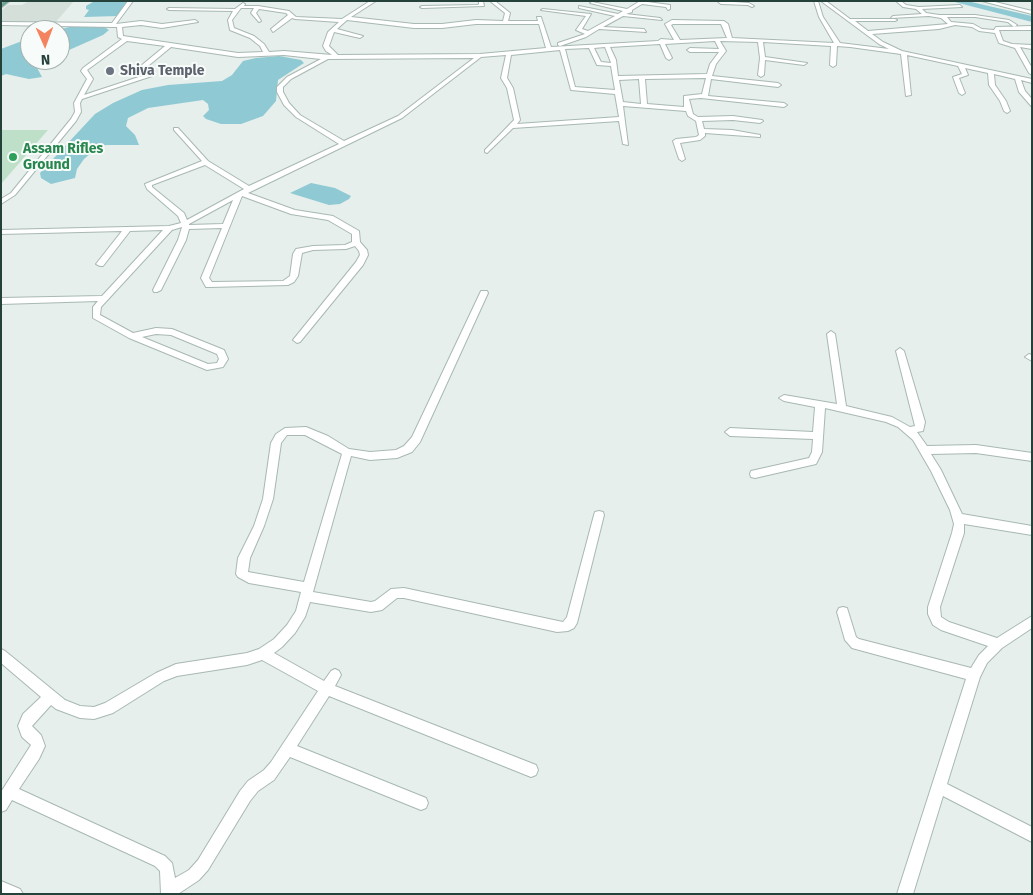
<!DOCTYPE html>
<html>
<head>
<meta charset="utf-8">
<style>
	body { margin:0 }
	#map { position:relative; width:1033px; height:895px; overflow:hidden; background:#e6efeb; font-family:"Fira Sans",sans-serif }
	canvas { display:block }
	.frame { position:absolute; inset:0; border:2px solid #24423a; pointer-events:none }
	.north { position:absolute; left:20px; top:20px; width:50px; height:50px; box-sizing:border-box; background:#f7fbf9; border:1px solid #a3b1ad; border-radius:50%; rotate:178deg; font-size:14px; font-weight:700; line-height:20px; text-align:center; color:#24423a }
	.north::after { content:''; display:block; margin:auto; width:18px; height:22px; background:#f4845f; clip-path:polygon(50% 0,100% 100%,50% 72%,0 100%) }
</style>
</head>
<body>
<div id="map">
<canvas width="1033" height="895"></canvas>
<div class="frame"></div>
<div class="north">N</div>
</div>
<script>
const ctx = document.querySelector('canvas').getContext('2d');
ctx.lineJoin = 'round';
function fillPath(path, color) {
  ctx.fillStyle = color;
  ctx.fill(path, 'evenodd');
}
function shape(rows) {
  const path = new Path2D();
  for (const r of rows) {
    path.moveTo(r[0], r[1]);
    for (let i = 2; i < r.length; i += 2) path.lineTo(r[i], r[i + 1]);
  }
  return path;
}
function trace(path, color, width, dash) {
  ctx.strokeStyle = color;
  ctx.lineWidth = width;
  ctx.lineCap = dash ? 'butt' : 'round';
  ctx.setLineDash(dash || []);
  ctx.stroke(path);
}
function drawText(font, color, halo, rows, align = 'center') {
  ctx.font = font + ' "Fira Sans",sans-serif';
  ctx.lineWidth = 4;
  ctx.setLineDash([]);
  ctx.textBaseline = 'middle';
  ctx.strokeStyle = halo;
  ctx.fillStyle = color;
  for (const [text, x, y, turn = 0] of rows) {
    ctx.save();
    ctx.translate(x, y);
    ctx.rotate((+turn || 0) * Math.PI / 180);
    ctx.textAlign = isNaN(turn) ? turn : align;
    if (halo) ctx.strokeText(text, 0, 0);
    ctx.fillText(text, 0, 0);
    ctx.restore();
  }
}
fillPath(shape([
	[29,1,49,2,74,1,55,23,1,22,1,11,8,5,22,5]
]), '#d4dfda');
fillPath(shape([
	[1,130,48,130,1,184]
]), '#bfe0c8');
fillPath(shape([
	[128,1,118,16,84,17,89,10,86,9,86,6,93,2],
	[78,25,104,27,109,30,103,35,60,54,60,30,57,30],
	[30,38,30,60,41,60,36,66,42,77,29,79,6,74,1,76,1,49],
	[279,56,301,60,304,63,278,80,276,101,263,116,241,124,221,124,206,119,203,116,209,110,208,104,203,100,148,108,128,118,126,126,135,135,139,145,106,145,96,149,84,159,77,169,75,178,51,184,41,178,40,173,95,114,113,103,142,90,168,85,222,81,232,75,243,61,256,58],
	[311,183,335,188,351,196,349,199,340,204,329,205,290,193]
]), '#8ec9d4');
fillPath(shape([
	[951,1,967,1,1032,16,1032,22,951,1]
]), '#8ec9d4');
const minor = shape([
	[128,1,133,1,116,24,141,21,162,24,195,20,198,22,162,28,141,25,122,27,123,36,238,53,263,52,260,46,250,38,230,30,228,20,233,11,169,10,167,9,169,8,235,9,243,3,245,4,244,6,258,6,289,11,296,17,342,19,370,1,376,1,351,17,414,24,442,24,476,20,503,21,505,13,490,1,495,1,510,13,508,21,538,21,537,17,541,17,551,47,658,41,661,39,674,40,665,24,672,20,724,21,728,24,732,38,834,43,819,17,814,1,818,1,823,17,840,43,889,49,879,44,821,1,826,1,850,19,895,19,897,20,895,21,855,21,868,31,948,24,941,18,929,16,891,18,893,16,922,14,916,9,903,7,896,1,901,1,906,5,919,7,960,5,962,7,922,9,926,13,939,15,975,15,1009,20,1017,25,1014,27,1008,22,975,17,947,17,951,22,973,24,982,29,994,30,996,27,1032,26,1032,30,999,30,1003,41,1012,44,1032,45,1032,49,1020,47,1032,68,1032,75,1029,73,1015,48,999,43,995,33,979,31,972,27,955,25,939,29,872,34,883,42,902,51,1032,79,1032,83,1021,80,1025,91,1032,99,1032,107,1019,92,1015,79,994,74,995,85,1006,101,1010,111,1007,113,1004,111,1000,101,989,85,988,73,965,68,968,75,959,78,965,93,962,95,959,93,953,77,962,74,958,66,907,55,911,95,906,96,901,54,850,47,837,46,836,65,833,67,830,65,831,46,763,42,765,57,807,63,804,65,765,60,764,75,761,77,758,75,760,58,758,42,720,41,726,51,716,64,712,76,778,83,781,85,778,87,711,79,708,96,784,103,787,105,784,107,701,98,689,99,693,114,698,117,733,116,762,120,763,121,760,123,733,120,702,121,704,129,732,130,760,135,760,137,705,133,705,136,700,140,680,143,685,159,682,161,679,159,673,141,676,139,696,137,699,135,696,121,688,116,686,111,623,106,628,145,623,144,619,121,513,128,487,153,485,152,485,150,514,120,507,88,501,78,506,55,481,57,402,118,248,193,295,210,333,216,359,231,360,242,367,250,368,255,363,265,300,342,297,343,293,340,356,262,360,255,359,251,355,246,346,249,313,250,302,253,298,276,294,282,288,285,209,287,206,287,201,278,222,228,189,229,186,240,161,290,157,292,154,292,153,290,178,240,182,227,172,230,101,307,100,315,133,333,156,328,172,329,224,350,228,359,223,367,207,370,129,338,93,318,93,307,98,301,1,304,1,298,102,296,163,230,130,231,103,266,100,266,96,264,122,231,1,234,1,230,169,226,181,223,178,216,147,189,145,184,202,161,174,130,174,128,178,128,208,161,249,186,339,144,296,117,284,105,277,92,277,87,287,77,321,59,284,55,238,57,171,47,148,66,155,71,152,76,82,99,80,103,81,112,76,121,15,195,1,204,1,199,11,193,71,119,75,112,74,103,87,79,81,71,83,68,122,39,118,37,117,27,113,27,1,25,1,22,112,23,128,1],
	[241,8,254,8,251,13,259,22,261,21,256,13,259,9,286,13,288,15,271,29,273,32,292,18,295,19,339,22,328,32,323,46,326,51,332,55,284,51,269,52,264,44,254,36,234,28,232,20,241,8],
	[347,20,414,28,442,28,476,24,539,24,546,48,480,54,338,55,329,46,334,32,360,38,363,36,337,29,347,20],
	[673,24,721,24,727,38,680,40,671,25,673,24],
	[127,41,165,46,142,65,143,68,149,72,148,74,84,95,93,79,87,70,127,41],
	[715,41,719,49,690,48,687,50,690,52,719,52,710,64,707,74,618,76,616,60,610,47,660,44,666,58,669,60,672,58,665,44,715,41],
	[605,47,610,60,611,63,601,62,594,48,605,47],
	[589,48,597,65,611,66,615,90,575,87,565,49,589,48],
	[560,50,571,90,615,94,619,117,517,124,520,120,513,88,507,78,511,55,560,50],
	[474,58,398,116,344,141,300,115,289,103,283,92,283,87,291,79,328,59,474,58],
	[706,78,702,94,684,96,684,107,647,104,645,79,706,78],
	[639,79,641,104,623,102,619,80,639,79],
	[205,165,244,189,187,220,184,213,152,187,152,185,205,165],
	[242,196,291,214,328,220,352,234,352,242,345,245,313,246,296,249,293,254,290,276,283,281,212,282,209,278,242,196],
	[233,200,223,224,189,225,189,224,233,200],
	[156,334,171,335,217,354,219,359,217,363,208,364,142,337,156,334],
	[479,1,483,1,484,6,422,8,420,7,422,6,478,5,479,4,479,1],
	[640,1,670,5,670,9,668,10,666,7,642,4,632,10,632,12,626,14,660,18,662,20,623,16,603,27,644,29,646,32,599,29,586,37,560,46,558,45,558,43,585,34,576,30,586,16,541,10,543,9,591,14,582,29,588,31,615,16,579,8,579,6,618,14,623,11,590,3,592,2,627,9,640,1],
	[717,1,749,3,754,6,752,7,748,5,721,4,717,1],
	[982,1,991,1,1032,11,1032,14,982,1],
	[481,291,487,291,488,293,420,442,412,452,397,458,370,460,351,456,313,592,371,602,375,601,391,589,404,588,563,622,567,617,594,515,595,512,599,511,603,512,604,515,577,623,574,628,568,631,557,632,404,598,397,598,382,610,371,612,310,602,305,617,295,633,282,647,274,653,324,681,331,671,335,669,339,671,341,675,335,686,536,765,538,770,536,775,531,777,329,696,297,746,426,798,428,803,426,808,421,810,290,757,274,780,258,791,250,801,208,870,199,880,178,894,161,894,160,871,155,866,12,800,6,810,1,812,1,792,31,745,22,737,18,726,23,714,41,697,1,663,1,649,5,651,65,700,80,706,94,707,105,703,156,673,176,664,247,653,259,649,274,639,287,625,296,611,301,592,249,583,238,577,236,574,238,558,254,526,263,499,271,443,276,434,285,428,306,427,328,436,349,449,370,452,396,450,404,446,412,437,481,291],
	[287,435,305,435,342,454,304,582,248,572,250,558,264,526,273,499,281,443,287,435],
	[262,660,318,691,271,762,264,770,248,781,240,791,198,860,189,870,175,878,172,863,165,856,19,789,39,759,45,746,41,735,32,726,51,705,56,709,80,718,94,719,113,713,164,681,177,676,247,665,262,660],
	[831,331,835,334,846,406,892,417,910,427,915,426,896,351,900,348,904,351,925,422,923,431,917,432,927,446,976,445,1032,453,1032,461,976,453,931,454,941,470,962,514,1032,526,1032,535,964,524,964,533,940,607,941,617,949,622,997,638,1032,616,1032,628,1002,648,987,663,980,677,947,784,1032,827,1032,842,943,796,913,894,897,894,966,679,852,648,845,640,837,612,839,608,843,607,847,608,856,637,859,639,971,668,979,655,988,646,941,630,933,625,928,614,928,607,952,533,954,524,950,510,931,471,913,440,898,427,886,422,825,408,822,452,816,464,755,478,751,477,750,474,751,471,809,458,812,452,813,439,730,436,725,432,730,428,813,432,815,407,784,401,779,398,784,395,837,404,827,334,831,331],
	[1029,354,1032,355,1032,361,1025,357,1029,354],
	[1,881,20,889,23,894,1,894,1,881]
]);
const major = shape([
	[3,1,10,1,1,8,3,1]
]);
trace(minor, '#a8b8b2', 2);
trace(major, '#c2cac8', 2);
fillPath(minor, '#fff');
fillPath(major, '#6aa596');
for (const [x, y, r, color] of [
	[110,71,5,"#6b7280"],
	[13,157,5,"#2e9e5b"]
]) {
  const dot = new Path2D();
  dot.arc(x, y, r, 0, 2 * Math.PI);
  ctx.fillStyle = color;
  ctx.fill(dot);
  trace(dot, '#f7fbf9', 2);
}
drawText('bold 14px', '#5b616d', '#f7fbf9', [
	["Shiva Temple",120,71]
], 'left');
drawText('bold 14px', '#27864d', '#f7fbf9', [
	["Assam Rifles",23,149],
	["Ground",23,165]
], 'left');
</script>
</body>
</html>
